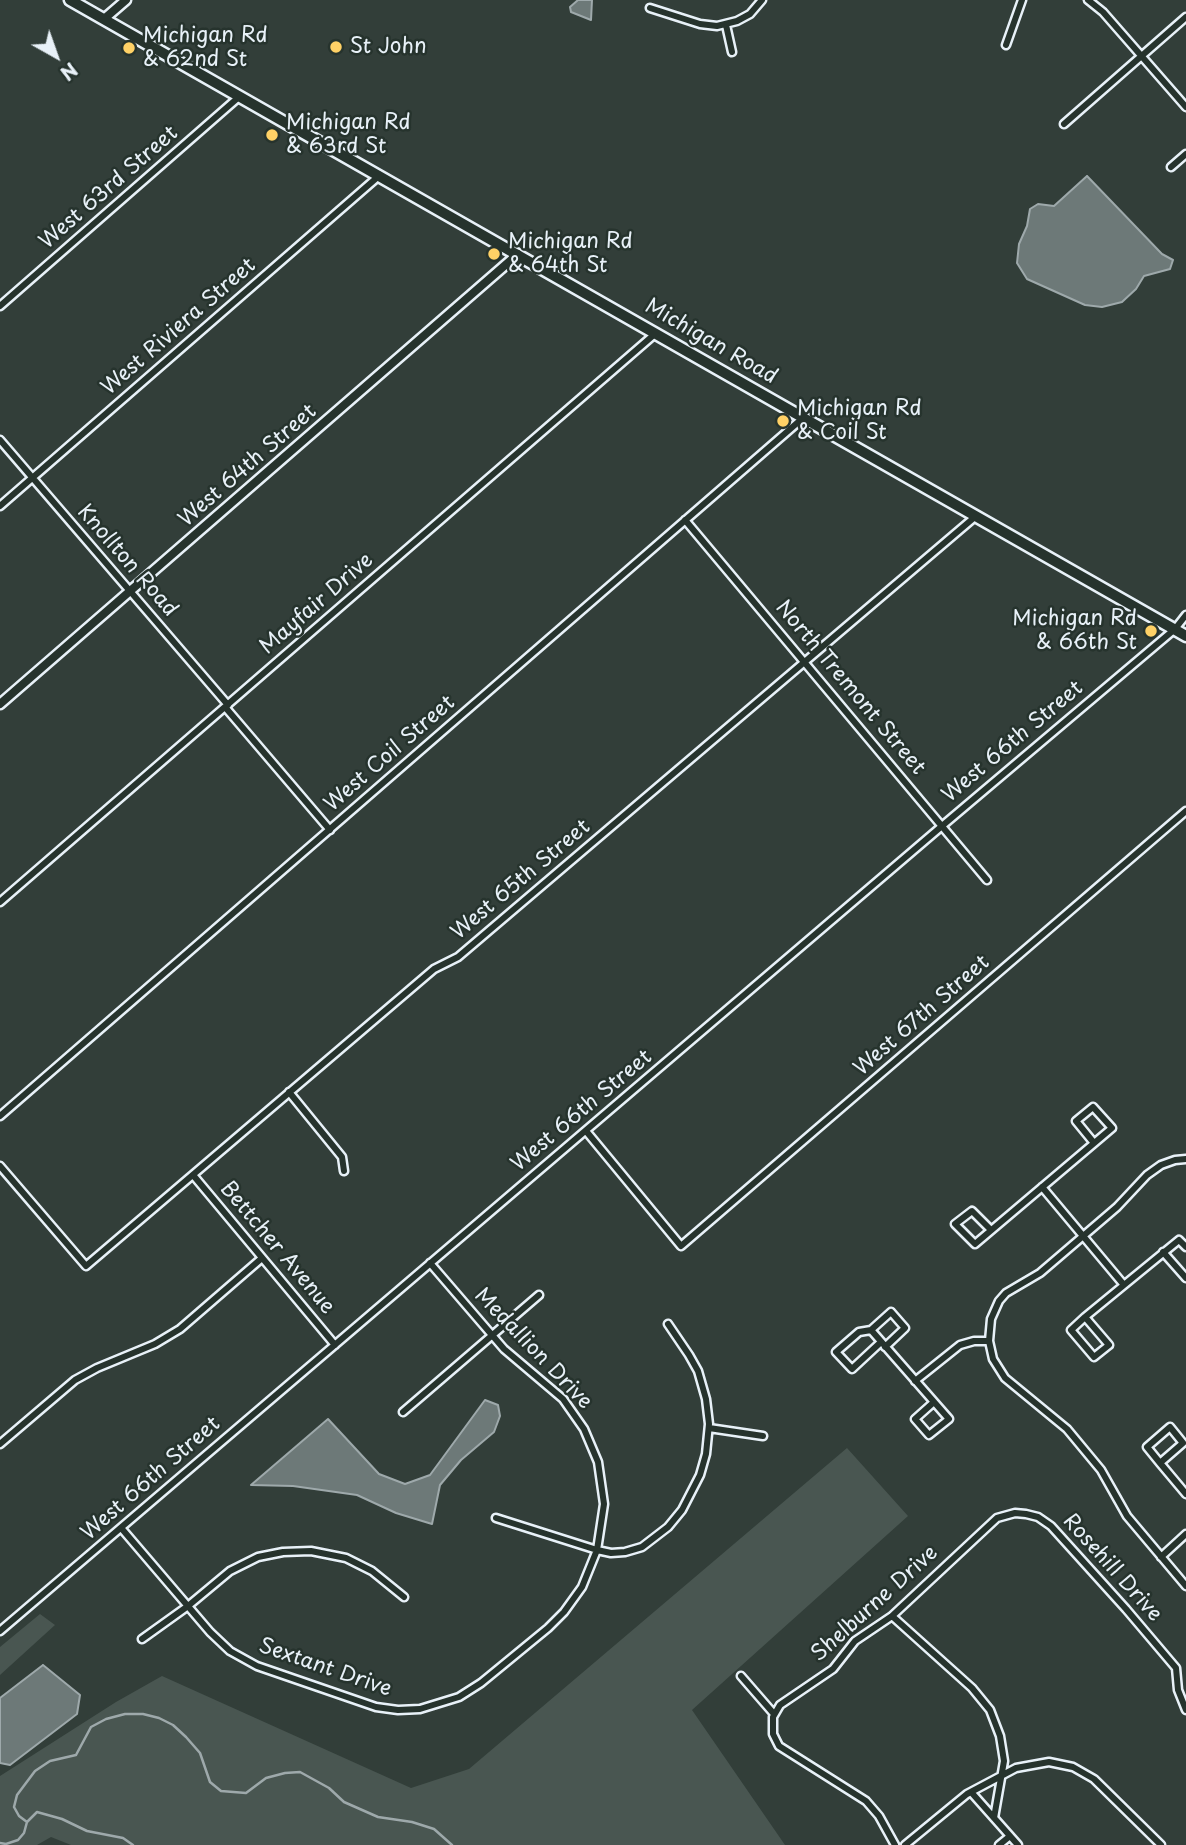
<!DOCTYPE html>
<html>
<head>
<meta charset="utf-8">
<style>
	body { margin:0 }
	#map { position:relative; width:1186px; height:1845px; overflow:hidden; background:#323e39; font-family:"Playpen Sans",sans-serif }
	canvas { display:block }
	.north { position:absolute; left:21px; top:21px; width:70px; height:70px; -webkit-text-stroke:5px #26332d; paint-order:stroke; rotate:140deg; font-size:19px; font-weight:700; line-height:28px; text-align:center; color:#e8f1f8 }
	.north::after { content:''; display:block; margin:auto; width:24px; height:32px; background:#e8f1f8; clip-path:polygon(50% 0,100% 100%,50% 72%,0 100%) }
</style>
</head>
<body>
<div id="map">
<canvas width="1186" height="1845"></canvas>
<div class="north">N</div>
</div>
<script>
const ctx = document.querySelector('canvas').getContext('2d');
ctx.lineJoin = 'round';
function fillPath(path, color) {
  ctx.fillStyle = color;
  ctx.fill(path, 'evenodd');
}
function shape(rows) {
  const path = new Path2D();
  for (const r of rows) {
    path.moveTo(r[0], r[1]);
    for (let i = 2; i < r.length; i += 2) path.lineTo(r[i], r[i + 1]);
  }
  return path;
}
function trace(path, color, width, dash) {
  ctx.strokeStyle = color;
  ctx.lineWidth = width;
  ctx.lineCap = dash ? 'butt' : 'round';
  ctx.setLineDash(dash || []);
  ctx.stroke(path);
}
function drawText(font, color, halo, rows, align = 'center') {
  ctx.font = font + ' "Playpen Sans",sans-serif';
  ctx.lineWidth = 5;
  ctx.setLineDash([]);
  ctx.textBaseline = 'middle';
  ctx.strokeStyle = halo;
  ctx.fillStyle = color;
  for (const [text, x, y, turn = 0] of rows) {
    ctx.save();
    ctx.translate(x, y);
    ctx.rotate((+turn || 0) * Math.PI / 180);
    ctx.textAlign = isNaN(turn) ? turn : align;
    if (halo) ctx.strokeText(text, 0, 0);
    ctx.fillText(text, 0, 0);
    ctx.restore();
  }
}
fillPath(shape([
	[847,1448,908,1516,692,1710,785,1845,71,1845,51,1837,37,1845,0,1845,0,1776,116,1702,162,1676,411,1788,469,1769],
	[40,1614,55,1625,0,1675,0,1647]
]), '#495651');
const water = shape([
	[578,0,592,0,591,20,571,12,570,7,578,0],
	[1087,176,1162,254,1173,260,1170,269,1144,276,1136,289,1122,302,1102,307,1085,305,1027,279,1017,263,1019,244,1027,226,1030,209,1038,204,1054,206,1087,176],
	[485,1400,498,1405,500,1416,494,1432,461,1460,440,1485,432,1524,396,1513,357,1495,293,1486,251,1485,328,1419,379,1474,405,1484,430,1475,485,1400],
	[43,1665,80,1695,77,1714,10,1765,0,1763,0,1698,43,1665]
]);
fillPath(water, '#6d7978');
trace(water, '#9ea9ab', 2);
trace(shape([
	[27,1822,19,1816,14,1807,17,1795,35,1771,50,1761,76,1755,91,1727,106,1719,125,1714,143,1714,159,1718,173,1725,186,1737,200,1753,210,1782,221,1791,246,1793,266,1778,285,1773,300,1772,329,1788,344,1802,378,1817,412,1822,434,1829,452,1845],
	[0,1843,6,1844,18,1840,24,1833,27,1822,37,1812,62,1819,87,1831,123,1838,133,1845]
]), '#9ea9ab', 2.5);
const minor = shape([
	[1088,0,1103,12,1186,107],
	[650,8,700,24,717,26,737,21,750,14,762,0],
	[726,25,732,52],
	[1006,45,1022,0],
	[1064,124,1186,17],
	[1171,167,1186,154],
	[0,306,240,96],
	[0,440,228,705],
	[0,506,380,175],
	[685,520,987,880],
	[225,707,330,830],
	[0,902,656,333],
	[289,1092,342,1157,344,1171],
	[0,1116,804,417],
	[586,1131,681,1246,1186,811],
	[1186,1159,1175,1160,1161,1165,1147,1175,1117,1207,1040,1273,1006,1293,999,1301,991,1319,989,1341,993,1359,1005,1378,1067,1429,1101,1470,1127,1516,1186,1586],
	[0,1166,86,1266,434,969,458,957,976,516],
	[193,1175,335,1345],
	[1042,1187,1124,1285],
	[991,1230,972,1211,955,1224,975,1244,1112,1128,1093,1107,1076,1121,1094,1143],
	[1163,1252,1186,1278],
	[1085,1317,1109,1345,1094,1357,1071,1330,1085,1317,1124,1285,1179,1240,1186,1247],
	[871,1330,949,1419,929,1435,915,1419,934,1402],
	[881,1342,852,1369,836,1352,859,1332,871,1330,891,1312,905,1328,885,1347],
	[915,1381,960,1345,974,1341,989,1341],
	[403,1412,539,1295],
	[709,1428,763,1436],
	[0,1444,75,1380,97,1368,155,1344,180,1329,262,1258],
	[1160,1463,1183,1443,1170,1427,1147,1447,1160,1463,1186,1494],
	[496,1518,597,1550,611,1553,625,1552,642,1547,668,1527,682,1510,700,1475,706,1454,709,1424,706,1399,698,1371,689,1355,668,1324],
	[122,1529,210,1632,230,1651,257,1666,376,1707,398,1710,420,1709,459,1697,481,1683,548,1628,564,1612,582,1587,597,1550,604,1504,598,1462,584,1429,563,1399,504,1349,430,1263],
	[1161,1557,1186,1534],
	[892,1616,972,1688,990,1710,1000,1736,1004,1761,994,1818],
	[0,1631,942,826,1175,629,1186,615],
	[142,1639,188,1606,230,1571,258,1557,283,1552,311,1551,346,1558,372,1571,404,1597],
	[741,1676,774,1714],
	[971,1792,1018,1845],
	[895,1845,879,1816,866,1801,779,1746,773,1734,773,1717,780,1705,833,1669,855,1641,892,1616,997,1518,1015,1513,1026,1514,1038,1517,1051,1526,1126,1609,1176,1668,1178,1690,1186,1710],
	[905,1845,967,1794,1016,1768,1049,1762,1073,1767,1094,1779,1161,1845],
	[999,1845,1010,1836]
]);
const tertiary = shape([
	[104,19,126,0],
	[0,704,518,254]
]);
const primary = shape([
	[70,0,1186,636]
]);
trace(minor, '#e8f1f8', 11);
trace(tertiary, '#e8f1f8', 13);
trace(primary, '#e8f1f8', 15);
trace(minor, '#26332d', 6);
trace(tertiary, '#26332d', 8);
trace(primary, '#26332d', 10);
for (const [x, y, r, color] of [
	[336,47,7,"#ffd166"],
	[129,48,7,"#ffd166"],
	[272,135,7,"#ffd166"],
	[494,254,7,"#ffd166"],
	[783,421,7,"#ffd166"],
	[1151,631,7,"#ffd166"]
]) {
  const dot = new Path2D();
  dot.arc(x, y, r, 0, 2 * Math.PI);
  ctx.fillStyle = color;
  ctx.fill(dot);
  trace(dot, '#26332d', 2.5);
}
drawText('21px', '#e8f1f8', '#26332d', [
	["Michigan Rd",143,36],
	["& 62nd St",143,60],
	["St John",350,47],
	["Michigan Rd",286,123],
	["& 63rd St",286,147],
	["Michigan Rd",508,242],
	["& 64th St",508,266],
	["Michigan Rd",797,409],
	["& Coil St",797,433],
	["Michigan Rd",1137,619,"right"],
	["& 66th St",1137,643,"right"]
], 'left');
drawText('21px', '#e8f1f8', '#26332d', [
	["West 63rd Street",109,188,-41],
	["West Riviera Street",179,327,-41],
	["Michigan Road",711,342,30],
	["West 64th Street",248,466,-41],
	["Knollton Road",127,561,49],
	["Mayfair Drive",317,604,-41],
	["North Tremont Street",850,688,50],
	["West 66th Street",1013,742,-40],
	["West Coil Street",390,754,-41],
	["West 65th Street",521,880,-40],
	["West 67th Street",922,1016,-41],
	["West 66th Street",582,1111,-40],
	["Bettcher Avenue",277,1248,50],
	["Medallion Drive",533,1349,46],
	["West 66th Street",151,1479,-41],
	["Rosehill Drive",1112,1568,48],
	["Shelburne Drive",875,1604,-42],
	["Sextant Drive",325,1668,19]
]);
</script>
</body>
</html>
